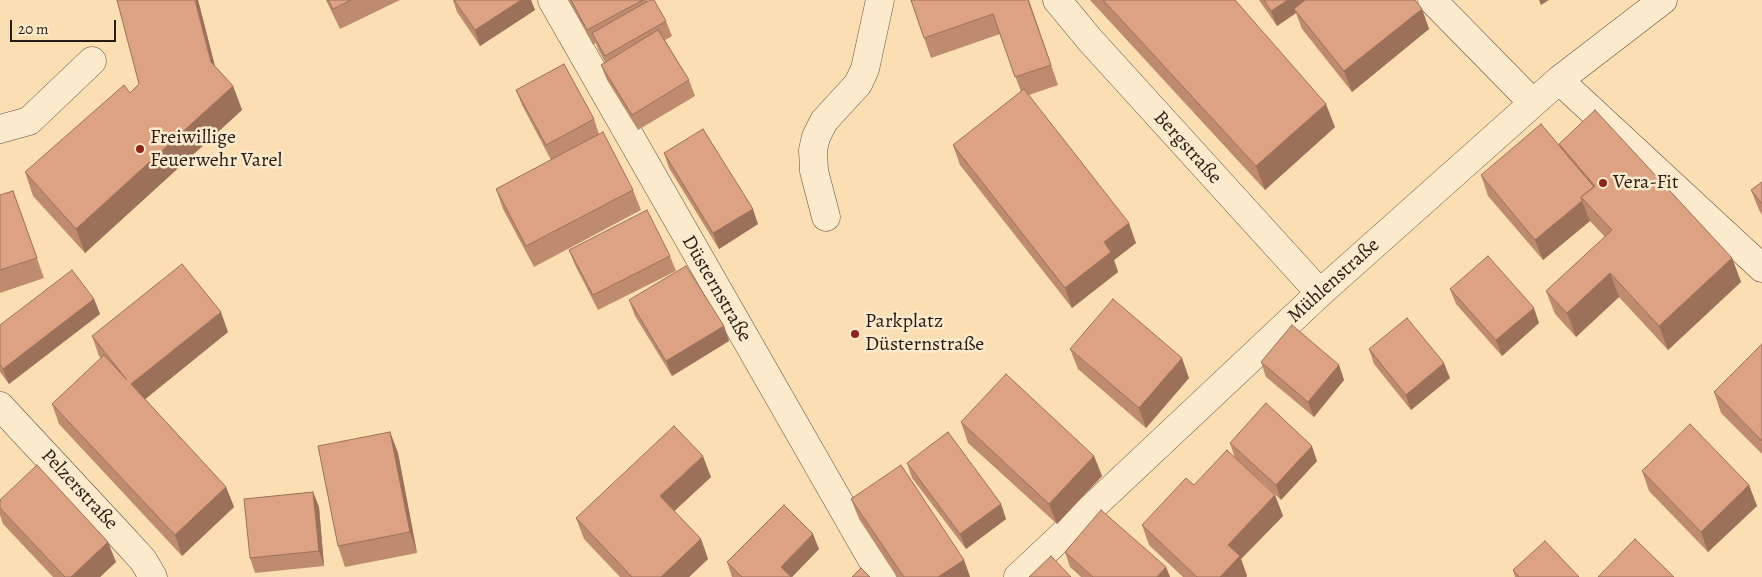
<!DOCTYPE html>
<html>
<head>
<meta charset="utf-8">
<style>
	body { margin:0 }
	#map { position:relative; width:1762px; height:577px; overflow:hidden; background:#fbdfb2; font-family:Alegreya,serif }
	canvas { display:block }
	.scale { position:absolute; left:10px; top:20px; width:106px; height:22px; box-sizing:border-box; border:2px solid #271c14; border-top:0; padding-left:6px; font-size:15px; line-height:18px; white-space:nowrap; color:#271c14; -webkit-text-stroke:4px #fceacd; paint-order:stroke }
</style>
</head>
<body>
<div id="map">
<canvas width="1762" height="577"></canvas>
<div class="scale">20 m</div>
</div>
<script>
const ctx = document.querySelector('canvas').getContext('2d');
ctx.lineJoin = 'round';
function shape(rows) {
  const path = new Path2D();
  for (const r of rows) {
    path.moveTo(r[0], r[1]);
    for (let i = 2; i < r.length; i += 2) path.lineTo(r[i], r[i + 1]);
  }
  return path;
}
function trace(path, color, width, dash) {
  ctx.strokeStyle = color;
  ctx.lineWidth = width;
  ctx.lineCap = dash ? 'butt' : 'round';
  ctx.setLineDash(dash || []);
  ctx.stroke(path);
}
function fillPath(path, color) {
  ctx.fillStyle = color;
  ctx.fill(path, 'evenodd');
}
function drawText(font, color, halo, rows, align = 'center') {
  ctx.font = font + ' Alegreya,serif';
  ctx.lineWidth = 5;
  ctx.setLineDash([]);
  ctx.textBaseline = 'middle';
  ctx.strokeStyle = halo;
  ctx.fillStyle = color;
  for (const [text, x, y, turn = 0] of rows) {
    ctx.save();
    ctx.translate(x, y);
    ctx.rotate((+turn || 0) * Math.PI / 180);
    ctx.textAlign = isNaN(turn) ? turn : align;
    if (halo) ctx.strokeText(text, 0, 0);
    ctx.fillText(text, 0, 0);
    ctx.restore();
  }
}
const minor = shape([
	[552,0,882,577],
	[1057,0,1090,40,1320,293],
	[1432,0,1533,103],
	[1559,80,1762,268],
	[0,129,29,121,92,61],
	[826,217,814,171,813,150,816,137,824,121,858,84,865,69,880,0],
	[0,406,121,536,143,560,153,577],
	[1018,577,1320,293,1559,80,1663,0]
]);
trace(minor, '#5c4d3c', 29);
trace(minor, '#fceacd', 28);
fillPath(shape([
	[198,0,215,66,233,86,242,110,85,253,33,196,25,172,130,93,139,84],
	[326,0,400,0,340,29],
	[453,0,531,0,535,10,480,46,457,12],
	[569,0,647,0,666,21,672,36,665,40,689,80,695,96,638,130,607,80,601,65,605,62,598,49,596,43,593,45],
	[1029,0,1058,85,1029,95,1136,243,1114,260,1118,272,1072,308,960,165,953,145,1021,92,1000,34,931,58,924,38],
	[1090,0,1235,0,1335,127,1265,190],
	[1259,0,1415,0,1422,9,1429,29,1352,92,1302,29,1296,13,1277,26],
	[516,90,594,119,599,134,633,190,641,210,534,267,503,209,496,189,551,160,522,105],
	[1559,144,1732,258,1741,282,1668,350,1619,297,1576,337,1555,314,1546,291,1605,237,1590,221,1543,260,1488,196,1481,175,1560,146],
	[664,153,758,224,719,249,669,168],
	[1762,182,1762,215,1759,210,1751,190],
	[13,191,44,278,0,293,0,195],
	[569,250,670,256,676,271,598,310,575,265],
	[1450,289,1539,323,1502,356,1456,304],
	[94,299,100,314,9,384,0,372,0,325],
	[629,300,724,326,729,341,672,376,635,316],
	[228,332,145,399,226,487,234,507,182,556,59,424,52,404,101,358,99,356,92,336],
	[1762,344,1762,454,1721,413,1714,392],
	[1070,349,1189,378,1146,428,1078,369],
	[1369,349,1450,378,1411,410,1374,364],
	[1261,362,1339,365,1344,380,1314,417,1266,377],
	[961,422,1094,456,1102,476,1057,524,968,443],
	[390,432,398,453,417,553,345,567,338,546],
	[1230,443,1317,461,1281,500,1244,465,1275,495,1283,516,1241,559,1247,576,1246,577,1183,577,1149,545,1142,525,1194,485,1235,458],
	[907,463,1001,504,1006,519,966,549,912,478],
	[1642,471,1749,485,1757,506,1708,552,1649,491],
	[711,477,674,511,701,539,708,559,689,577,620,577,584,539,576,518],
	[313,492,319,507,324,566,255,573,250,558],
	[851,499,964,560,970,577,897,577,859,519],
	[0,500,116,562,100,577,53,577,3,524,0,515],
	[819,549,792,577,732,577,727,562],
	[1065,552,1166,567,1170,577,1081,577,1070,567],
	[1513,570,1579,577,1515,577]
]), '#be8b6f');
fillPath(shape([
	[195,0,198,0,220,86,211,62],
	[521,0,531,0,535,10,480,46,475,30],
	[1288,0,1315,0,1294,9,1296,13,1277,26,1271,11],
	[1539,0,1549,0,1541,5],
	[1422,9,1429,29,1352,92,1344,71],
	[233,86,242,110,85,253,76,229],
	[1326,104,1335,127,1265,190,1256,166],
	[1582,201,1590,221,1543,260,1535,240],
	[753,209,758,224,719,249,713,233],
	[1129,223,1136,243,1114,260,1118,272,1072,308,1065,288,1104,242],
	[1732,258,1741,282,1668,350,1659,326],
	[1610,273,1619,297,1576,337,1567,313],
	[94,299,100,314,9,384,3,369],
	[1534,308,1539,323,1502,356,1496,340],
	[221,312,228,332,138,405,131,384],
	[724,326,729,341,672,376,666,361],
	[1182,358,1189,378,1146,428,1139,408],
	[1444,363,1450,378,1411,410,1406,395],
	[1339,365,1344,380,1314,417,1308,402],
	[390,432,398,453,417,553,410,532],
	[1312,446,1317,461,1281,500,1276,485],
	[703,456,711,477,668,517,660,496],
	[1094,456,1102,476,1057,524,1049,504],
	[1749,485,1757,506,1708,552,1701,532],
	[226,487,234,507,182,556,175,535],
	[313,492,319,507,324,566,319,551],
	[1275,495,1283,516,1241,559,1247,576,1246,577,1220,577,1228,545],
	[1001,504,1006,519,966,549,960,534],
	[813,534,819,549,792,577,781,567],
	[701,539,708,559,689,577,661,577],
	[108,542,116,562,100,577,71,577],
	[964,560,970,577,938,577],
	[1166,567,1170,577,1157,577]
]), '#9b715a');
const building = shape([
	[117,0,195,0,211,62,233,86,76,229,25,172,124,85,130,93,139,84,117,0],
	[328,0,351,0,333,9,328,0],
	[454,0,521,0,475,30,454,0],
	[571,0,643,0,587,30,571,0],
	[650,0,654,0,666,21,605,56,592,33,650,0],
	[911,0,1028,0,1051,65,1015,77,993,14,924,38,911,0],
	[1103,0,1235,0,1326,104,1256,166,1103,0],
	[1264,0,1288,0,1271,11,1264,0],
	[1305,0,1415,0,1422,9,1344,71,1294,9,1305,0],
	[658,30,689,80,632,115,601,65,658,30],
	[564,64,594,119,546,145,516,90,564,64],
	[1024,89,1129,223,1104,242,1111,252,1065,288,953,145,1024,89],
	[1595,110,1732,258,1659,326,1610,273,1567,313,1546,291,1612,230,1581,197,1595,186,1559,144,1595,110],
	[1541,124,1594,187,1581,197,1582,201,1535,240,1481,175,1541,124],
	[703,129,753,209,713,233,664,153,703,129],
	[603,132,633,190,526,246,496,189,603,132],
	[1762,182,1762,204,1751,190,1762,182],
	[13,191,37,258,0,270,0,195,13,191],
	[647,210,670,256,593,295,569,250,647,210],
	[1488,256,1534,308,1496,340,1450,289,1488,256],
	[182,264,221,312,131,384,226,487,175,535,52,404,104,355,127,380,92,336,182,264],
	[686,266,724,326,666,361,629,300,686,266],
	[72,270,94,299,3,369,0,364,0,325,72,270],
	[1113,299,1182,358,1139,408,1070,349,1113,299],
	[1407,318,1444,363,1406,395,1369,349,1407,318],
	[1292,325,1339,365,1308,402,1261,362,1292,325],
	[1762,344,1762,441,1714,392,1762,344],
	[1006,374,1094,456,1049,504,961,422,1006,374],
	[1266,403,1312,446,1276,485,1230,443,1266,403],
	[1690,424,1749,485,1701,532,1642,471,1690,424],
	[674,426,703,456,660,496,701,539,661,577,632,577,576,518,674,426],
	[390,432,410,532,338,546,318,446,390,432],
	[948,432,1001,504,960,534,907,463,948,432],
	[1227,450,1275,495,1228,545,1240,556,1220,577,1197,577,1142,525,1186,478,1194,485,1227,450],
	[37,465,108,542,71,577,65,577,0,508,0,500,37,465],
	[901,465,964,560,938,577,904,577,851,499,901,465],
	[313,492,319,551,250,558,244,499,313,492],
	[784,505,813,534,781,567,791,577,742,577,727,562,784,505],
	[1101,510,1166,567,1157,577,1093,577,1065,552,1101,510],
	[1635,539,1674,577,1598,577,1635,539],
	[1545,541,1579,577,1519,577,1513,570,1545,541],
	[1051,556,1071,577,1029,577,1051,556],
	[861,568,870,577,852,577,861,568]
]);
fillPath(building, '#dda281');
trace(building, '#9b715a', 1);
for (const [x, y, r, color] of [
	[140,149,5,"#8f2418"],
	[1603,183,5,"#8f2418"],
	[855,334,5,"#8f2418"]
]) {
  const dot = new Path2D();
  dot.arc(x, y, r, 0, 2 * Math.PI);
  ctx.fillStyle = color;
  ctx.fill(dot);
  trace(dot, '#fceacd', 2);
}
drawText('20px', '#271c14', '#fceacd', [
	["Freiwillige",150,138],
	["Feuerwehr Varel",150,161],
	["Vera-Fit",1613,183],
	["Parkplatz",865,322],
	["Düsternstraße",865,345]
], 'left');
drawText('20px', '#271c14', '#fceacd', [
	["Bergstraße",1187,148,48],
	["Mühlenstraße",1334,281,-42],
	["Düsternstraße",716,289,60],
	["Pelzerstraße",79,490,47]
]);
</script>
</body>
</html>
